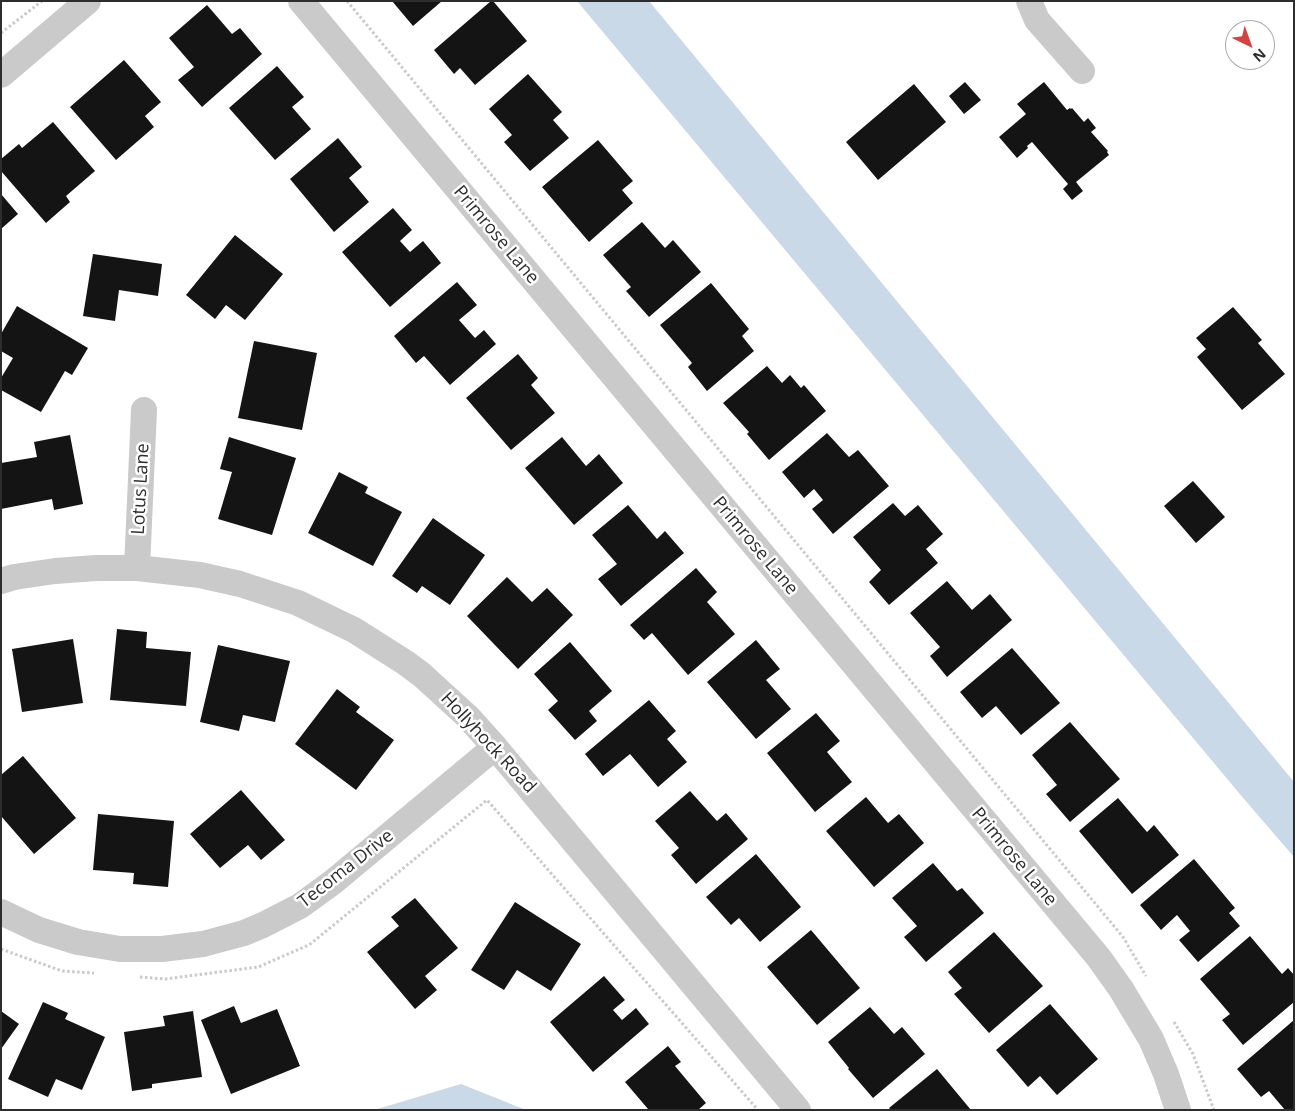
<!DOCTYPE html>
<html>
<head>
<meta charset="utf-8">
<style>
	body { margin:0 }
	#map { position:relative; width:1295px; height:1111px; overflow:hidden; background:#fff; font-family:"Open Sans",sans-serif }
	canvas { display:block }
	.frame { position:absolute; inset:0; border:2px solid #2d2d2d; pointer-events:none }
	.north { position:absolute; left:1225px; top:20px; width:50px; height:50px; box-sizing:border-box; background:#fff; border:1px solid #ababab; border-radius:50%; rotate:138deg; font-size:14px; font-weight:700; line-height:20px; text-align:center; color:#2d2d2d }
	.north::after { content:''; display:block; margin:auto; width:18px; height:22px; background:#d5423f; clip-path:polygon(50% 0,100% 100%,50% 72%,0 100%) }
</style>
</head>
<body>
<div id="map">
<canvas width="1295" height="1111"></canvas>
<div class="frame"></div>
<div class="north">N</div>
</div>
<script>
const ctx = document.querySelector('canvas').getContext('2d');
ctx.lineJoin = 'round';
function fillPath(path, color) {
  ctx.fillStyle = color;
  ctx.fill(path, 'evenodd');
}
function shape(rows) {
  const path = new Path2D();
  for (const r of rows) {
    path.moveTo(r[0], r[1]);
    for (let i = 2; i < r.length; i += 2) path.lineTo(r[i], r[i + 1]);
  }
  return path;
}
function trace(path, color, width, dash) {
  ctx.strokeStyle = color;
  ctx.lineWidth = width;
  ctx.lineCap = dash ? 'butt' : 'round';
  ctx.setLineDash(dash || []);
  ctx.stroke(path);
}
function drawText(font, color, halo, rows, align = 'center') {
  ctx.font = font + ' "Open Sans",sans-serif';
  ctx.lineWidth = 5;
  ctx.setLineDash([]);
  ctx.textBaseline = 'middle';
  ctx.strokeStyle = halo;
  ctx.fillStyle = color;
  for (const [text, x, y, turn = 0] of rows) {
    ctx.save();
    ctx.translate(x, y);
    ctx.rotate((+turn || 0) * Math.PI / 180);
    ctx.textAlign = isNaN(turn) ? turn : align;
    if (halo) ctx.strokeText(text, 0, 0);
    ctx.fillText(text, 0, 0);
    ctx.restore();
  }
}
fillPath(shape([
	[577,1,649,1,1294,782,1294,857,1244,799],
	[461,1084,526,1110,374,1110]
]), '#cad9e8');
fillPath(shape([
	[392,1,442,1,413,26],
	[491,1,493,1,527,41,475,85,460,68,454,74,434,50],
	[207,5,232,34,240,28,262,54,202,107,178,80,194,67,169,38],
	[124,60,161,102,145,116,154,127,116,160,70,107],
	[277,66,304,97,292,107,311,129,275,160,229,108],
	[528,74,562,112,553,120,569,138,530,171,504,142,512,135,489,109],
	[965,82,981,100,964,114,949,96],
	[1044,82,1067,110,1070,108,1071,109,1072,108,1084,122,1088,118,1096,128,1091,132,1108,151,1107,152,1109,155,1076,182,1083,191,1072,200,1063,189,1068,184,1032,142,1027,146,1028,148,1017,158,999,137,1026,114,1017,104],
	[914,84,946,122,878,180,846,142],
	[53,122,95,171,66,196,70,202,46,223,1,171,1,159,19,144,22,148],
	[338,138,362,167,349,178,369,202,334,232,290,179],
	[598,140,633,181,622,190,633,203,589,242,542,187],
	[1,194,18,214,1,229],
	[393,208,412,230,400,241,410,252,423,241,441,263,390,307,342,252],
	[642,222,665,248,673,240,701,272,649,317,626,291,631,287,603,255],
	[235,235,283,274,245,320,226,305,215,319,186,295],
	[93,254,162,264,158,296,119,290,115,321,83,316],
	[457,282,477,305,459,320,475,338,484,330,496,344,450,385,424,356,416,363,394,336],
	[711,283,749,329,742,336,754,351,707,391,688,367,692,363,660,325],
	[17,306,88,348,72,375,65,371,41,412,1,390,1,378,13,358,1,351,1,334],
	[1233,307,1262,340,1258,343,1285,374,1242,410,1197,357,1206,349,1196,338],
	[254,341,317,353,302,430,238,418],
	[518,354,538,378,531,385,555,413,511,450,466,398],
	[767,366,782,383,790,375,801,388,804,385,826,411,769,460,747,434,749,432,723,403],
	[827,433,849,457,858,450,889,486,833,534,812,509,823,500,814,489,804,498,782,472],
	[70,435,83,504,54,510,52,499,1,509,1,463,37,457,34,442],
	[229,437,296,458,272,535,218,519,232,472,220,469],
	[562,437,586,466,599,454,623,483,574,525,525,468],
	[339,472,368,487,365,493,402,512,373,566,308,533],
	[1193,481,1225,517,1196,543,1164,506],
	[893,503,905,516,918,505,943,534,926,549,938,563,889,605,869,582,881,570,853,537],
	[628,505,657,539,665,531,684,553,621,606,598,579,617,564,592,535],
	[433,518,485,555,450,605,422,586,417,593,392,576],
	[696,568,717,592,707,602,735,634,688,675,652,633,644,640,630,625],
	[507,577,532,602,547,588,573,615,518,669,467,616],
	[947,581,972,610,990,594,1012,620,947,677,930,656,940,647,910,613],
	[117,629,147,632,146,648,191,652,186,706,110,700],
	[73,639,83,703,22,712,12,649],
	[756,640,780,669,766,680,791,709,756,739,707,682],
	[570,642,612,691,589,711,597,721,575,740,548,710,558,701,534,674],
	[218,645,290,661,275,722,243,715,239,731,200,722],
	[1012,648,1060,703,1021,735,996,706,982,718,960,692],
	[337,689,360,707,356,712,394,740,356,790,295,744],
	[649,700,676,731,667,739,687,762,658,787,630,754,603,776,585,754],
	[816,713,840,741,827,752,852,782,815,812,767,753],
	[1070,722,1120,779,1070,822,1046,794,1057,785,1032,755],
	[23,756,76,818,34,854,1,816,1,775],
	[241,790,285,840,261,860,248,845,220,868,190,834],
	[690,791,717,821,726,813,748,839,696,884,671,855,679,848,655,821],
	[866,797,888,823,899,814,924,843,874,887,826,831],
	[1118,798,1147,832,1154,825,1179,855,1132,894,1079,831],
	[98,814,174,821,168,887,133,884,134,873,93,870],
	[756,854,801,907,760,942,739,918,731,925,706,897],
	[1194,859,1235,908,1229,913,1240,926,1198,962,1179,940,1190,931,1177,915,1161,930,1140,905],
	[933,863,957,891,962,888,984,913,926,962,904,937,917,926,892,898],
	[415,898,458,948,425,976,437,990,415,1009,367,952,399,926,391,917],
	[515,902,581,944,551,991,517,970,504,990,471,970],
	[811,930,860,988,817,1025,767,967],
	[994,932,1043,986,989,1033,954,994,962,988,948,972],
	[1250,936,1282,974,1288,968,1294,975,1294,1002,1243,1045,1222,1020,1230,1014,1200,979],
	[604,976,625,1000,613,1010,622,1020,636,1008,649,1024,593,1072,550,1022],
	[43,1002,68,1013,65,1019,105,1037,82,1090,56,1079,48,1097,8,1079],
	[1050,1004,1098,1059,1057,1095,1040,1076,1028,1087,996,1050],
	[234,1006,241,1023,277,1009,300,1066,231,1094,201,1020],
	[870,1007,894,1034,902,1027,925,1054,873,1098,848,1069,849,1068,828,1042],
	[1,1011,19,1024,1,1049],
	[193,1011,202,1077,152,1084,152,1088,132,1091,124,1032,165,1026,163,1016],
	[1294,1020,1294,1110,1285,1110,1269,1091,1261,1097,1237,1069],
	[668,1046,681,1062,675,1066,706,1103,698,1110,646,1110,648,1109,625,1082],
	[937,1069,971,1110,891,1110,889,1108]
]), '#141414');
trace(shape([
	[347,1,1123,937,1146,976],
	[1,33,42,1],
	[1,949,62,971,94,973],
	[140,977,165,979,258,967,309,945,487,800,758,1110],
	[1174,1022,1193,1054,1214,1110]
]), '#cacaca', 3, [2.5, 2.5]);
trace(shape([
	[301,1,1099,958,1121,989,1151,1039,1166,1074,1178,1110],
	[1029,1,1037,20,1082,71],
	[1,75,88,1],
	[137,568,144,410],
	[1,581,14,577,55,571,96,568,137,568,200,575,240,584,298,603,354,630,406,663,422,675,468,717,495,747,798,1110],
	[1,912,39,930,78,942,120,949,162,949,203,944,244,933,263,925,300,906,333,882,495,747]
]), '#cacaca', 26);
drawText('18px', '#2d2d2d', '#fff', [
	["Primrose Lane",496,235,50],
	["Lotus Lane",141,489,-87],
	["Primrose Lane",755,546,50],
	["Hollyhock Road",488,743,47],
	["Primrose Lane",1014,857,50],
	["Tecoma Drive",346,869,-38]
]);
</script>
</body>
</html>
